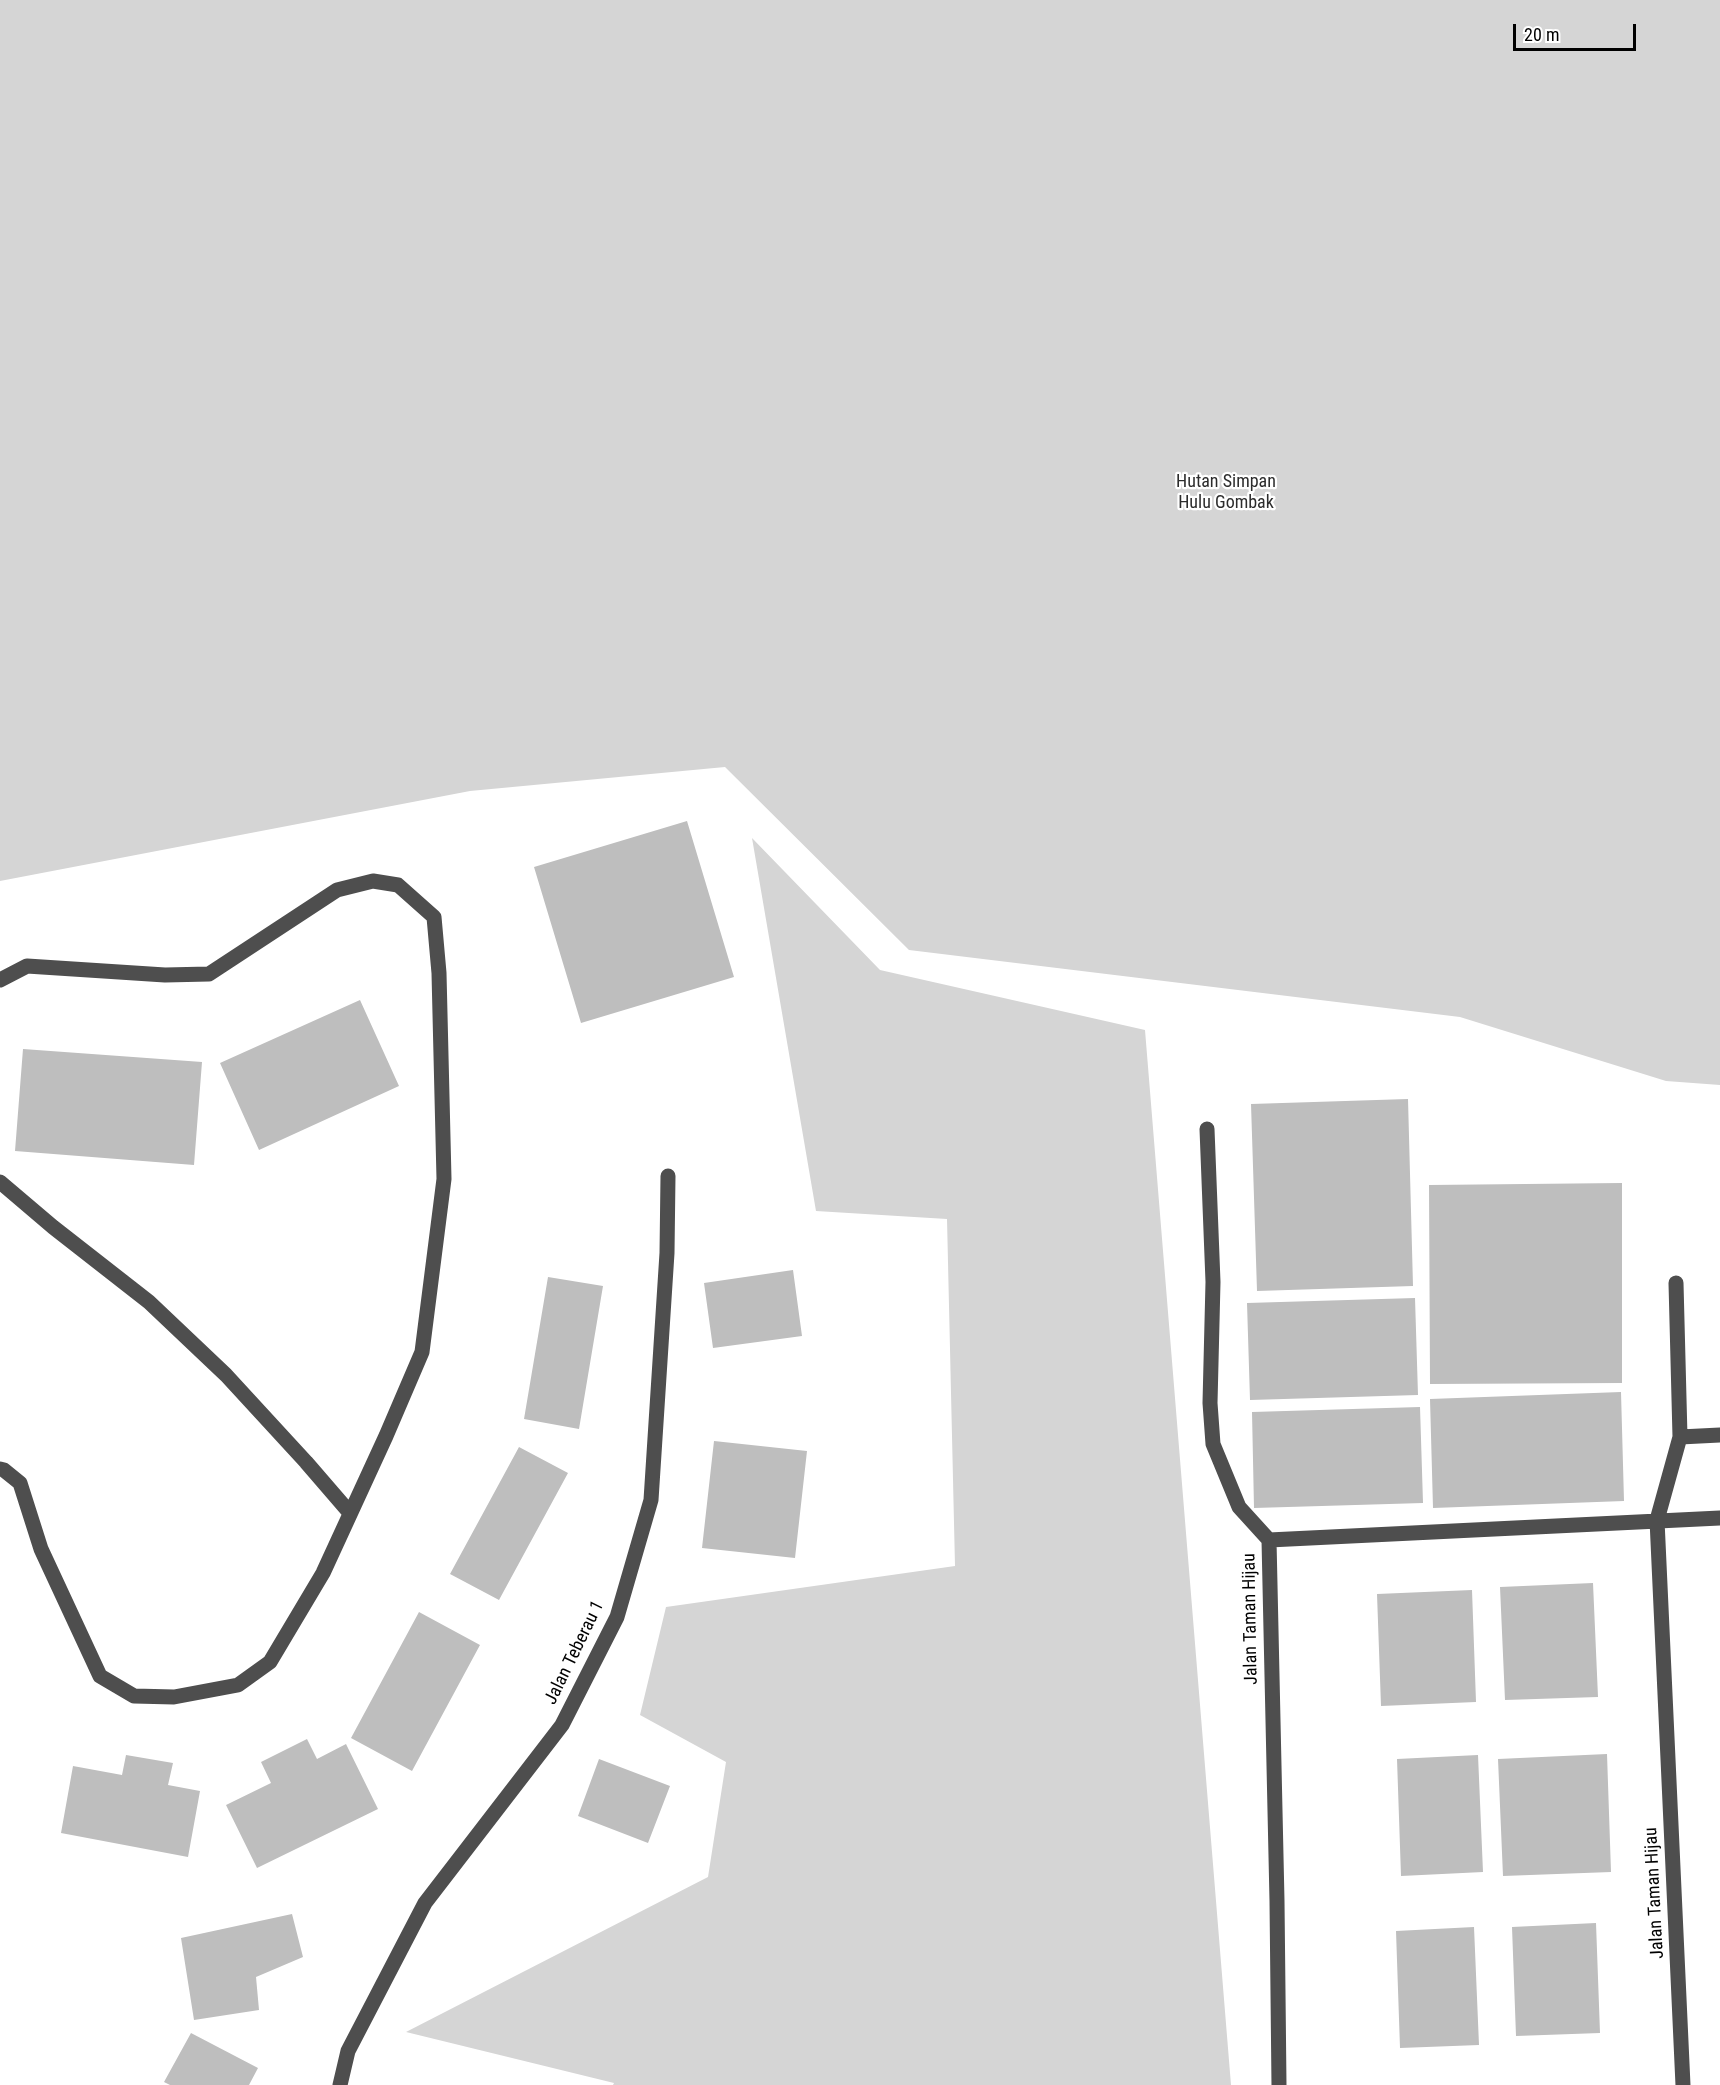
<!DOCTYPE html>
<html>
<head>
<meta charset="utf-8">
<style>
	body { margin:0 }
	#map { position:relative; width:1720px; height:2085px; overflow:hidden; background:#fff; font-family:"Roboto Condensed",sans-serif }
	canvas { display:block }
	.scale { position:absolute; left:1513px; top:24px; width:123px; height:27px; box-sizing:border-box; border:3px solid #000; border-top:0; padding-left:8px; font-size:18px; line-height:21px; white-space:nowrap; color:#000; -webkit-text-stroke:4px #fff; paint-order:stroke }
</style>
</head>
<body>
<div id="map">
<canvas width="1720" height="2085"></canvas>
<div class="scale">20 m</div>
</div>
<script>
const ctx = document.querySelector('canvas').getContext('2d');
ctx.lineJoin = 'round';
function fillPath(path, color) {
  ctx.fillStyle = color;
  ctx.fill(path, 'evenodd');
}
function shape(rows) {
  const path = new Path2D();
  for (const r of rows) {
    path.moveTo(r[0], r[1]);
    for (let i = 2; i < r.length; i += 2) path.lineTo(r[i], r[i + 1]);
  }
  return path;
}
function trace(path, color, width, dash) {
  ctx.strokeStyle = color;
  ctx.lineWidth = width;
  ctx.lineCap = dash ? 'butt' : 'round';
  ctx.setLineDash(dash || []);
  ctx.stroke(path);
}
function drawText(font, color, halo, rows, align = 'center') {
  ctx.font = font + ' "Roboto Condensed",sans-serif';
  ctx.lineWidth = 4.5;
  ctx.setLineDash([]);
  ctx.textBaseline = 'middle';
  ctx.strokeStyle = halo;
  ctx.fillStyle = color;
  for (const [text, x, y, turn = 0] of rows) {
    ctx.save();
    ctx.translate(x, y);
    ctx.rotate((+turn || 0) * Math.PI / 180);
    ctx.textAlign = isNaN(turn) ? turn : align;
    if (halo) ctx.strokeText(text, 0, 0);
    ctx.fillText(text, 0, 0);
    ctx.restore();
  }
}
fillPath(shape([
	[0,0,1720,0,1720,1085,1666,1081,1460,1017,909,950,725,767,470,791,0,881],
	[752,838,880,970,1145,1030,1231,2085,613,2085,614,2083,406,2032,708,1877,726,1762,640,1715,666,1607,955,1566,947,1219,816,1211]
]), '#d5d5d5');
fillPath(shape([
	[687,821,734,977,581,1023,534,867],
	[360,1000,399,1086,259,1150,220,1063],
	[23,1049,202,1062,194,1165,15,1151],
	[1408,1099,1413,1286,1257,1291,1251,1104],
	[1622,1183,1622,1383,1430,1384,1429,1185],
	[793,1270,802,1336,713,1348,704,1283],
	[548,1277,603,1286,579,1429,524,1419],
	[1415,1298,1418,1395,1250,1400,1247,1303],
	[1621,1392,1624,1501,1433,1508,1430,1399],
	[1420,1407,1423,1503,1254,1508,1252,1412],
	[714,1441,807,1451,795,1558,702,1548],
	[519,1447,568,1473,499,1600,450,1574],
	[1593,1583,1598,1697,1505,1700,1500,1587],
	[1472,1590,1476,1702,1381,1706,1377,1594],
	[419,1612,480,1645,412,1771,351,1738],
	[307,1739,317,1759,346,1744,378,1809,257,1868,226,1805,271,1783,261,1762],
	[1607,1754,1611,1872,1503,1876,1498,1759],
	[126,1755,173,1763,168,1785,200,1791,188,1857,61,1833,73,1766,122,1775],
	[1478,1755,1483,1872,1401,1876,1397,1759],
	[599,1759,670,1786,648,1843,578,1816],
	[292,1914,303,1957,256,1977,259,2010,194,2020,181,1938],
	[1596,1923,1600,2033,1516,2036,1512,1927],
	[1474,1927,1479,2045,1400,2048,1396,1931],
	[191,2033,258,2068,249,2085,170,2085,164,2082]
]), '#bebebe');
trace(shape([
	[0,980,27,966,165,975,209,974,337,890,373,881,398,885,434,917,439,973,444,1179,422,1352,386,1436,323,1573,270,1662,238,1685,174,1697,134,1696,100,1676,41,1549,20,1483,4,1470,0,1469],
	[1207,1129,1213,1282,1210,1403,1213,1444,1239,1507,1269,1540],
	[0,1182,53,1227,149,1302,226,1375,306,1462,350,1513],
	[1676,1283,1680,1437,1657,1520,1683,2085],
	[1680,1437,1720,1435],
	[1269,1540,1277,1901,1279,2085],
	[1269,1540,1720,1518],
	[340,2085,348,2051,425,1903,562,1725,617,1617,651,1500,667,1253,668,1176]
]), '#4e4e4e', 15);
drawText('18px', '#2c2c2c', '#fff', [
	["Hutan Simpan",1226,482],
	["Hulu Gombak",1226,503]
]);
drawText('18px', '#000', '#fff', [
	["Jalan Taman Hijau",1251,1619,-91],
	["Jalan Teberau 1",575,1653,-64],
	["Jalan Taman Hijau",1655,1893,-93]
]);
</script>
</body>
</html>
